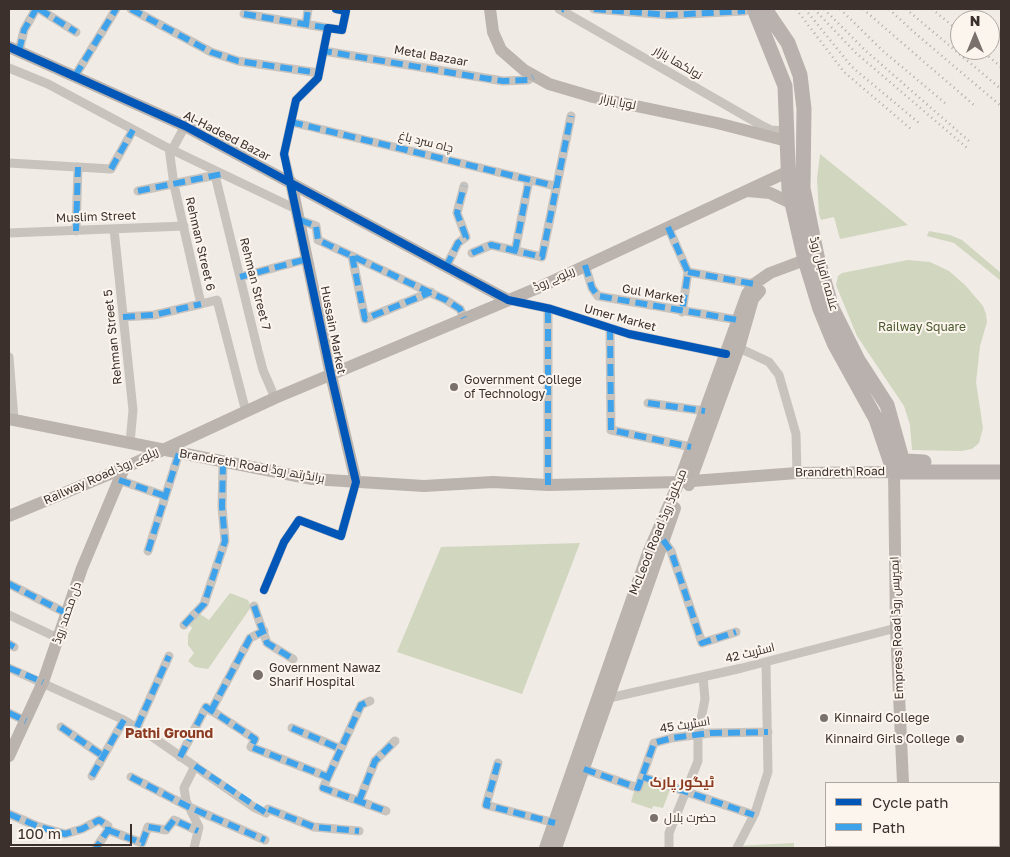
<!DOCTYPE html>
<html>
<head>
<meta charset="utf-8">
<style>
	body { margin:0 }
	#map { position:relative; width:1010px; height:857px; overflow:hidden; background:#f0ebe5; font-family:"Golos Text",sans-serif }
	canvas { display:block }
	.frame { position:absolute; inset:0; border:10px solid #3b302b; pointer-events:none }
	.legend { position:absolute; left:825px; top:782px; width:175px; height:65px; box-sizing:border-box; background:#fbf5ee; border:1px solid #aea6a0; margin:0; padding:6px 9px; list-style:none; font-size:15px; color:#3b302b }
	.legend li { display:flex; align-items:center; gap:10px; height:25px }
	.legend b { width:25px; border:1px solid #aea6a0 }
	.north { position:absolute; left:950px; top:10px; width:50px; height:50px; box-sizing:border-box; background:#fbf5ee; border:1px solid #aea6a0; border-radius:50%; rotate:0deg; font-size:14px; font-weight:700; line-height:20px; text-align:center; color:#3b302b }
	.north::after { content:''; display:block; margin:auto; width:18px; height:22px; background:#7a716c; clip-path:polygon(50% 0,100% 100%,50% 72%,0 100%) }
	.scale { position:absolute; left:10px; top:824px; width:122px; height:22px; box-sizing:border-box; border:2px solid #3b302b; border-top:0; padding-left:6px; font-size:15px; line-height:18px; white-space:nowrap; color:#3b302b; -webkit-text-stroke:4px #fbf5ee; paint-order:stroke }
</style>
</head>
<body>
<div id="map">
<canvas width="1010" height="857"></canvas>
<div class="frame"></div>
<ul class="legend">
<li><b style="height:6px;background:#0057b8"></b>Cycle path</li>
<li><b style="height:6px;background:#3fa3eb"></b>Path</li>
</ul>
<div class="north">N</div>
<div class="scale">100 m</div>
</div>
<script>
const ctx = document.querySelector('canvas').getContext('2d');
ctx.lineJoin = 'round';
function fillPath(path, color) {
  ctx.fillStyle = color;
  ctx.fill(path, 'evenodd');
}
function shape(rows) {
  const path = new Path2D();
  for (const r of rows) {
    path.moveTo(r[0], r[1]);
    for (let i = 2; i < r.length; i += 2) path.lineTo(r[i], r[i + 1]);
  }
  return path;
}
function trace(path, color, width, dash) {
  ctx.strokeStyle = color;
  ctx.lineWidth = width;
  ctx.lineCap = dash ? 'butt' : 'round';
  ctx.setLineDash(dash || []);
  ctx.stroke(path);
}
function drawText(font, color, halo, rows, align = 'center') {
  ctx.font = font + ' "Golos Text",Cairo,sans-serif';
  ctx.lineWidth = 4;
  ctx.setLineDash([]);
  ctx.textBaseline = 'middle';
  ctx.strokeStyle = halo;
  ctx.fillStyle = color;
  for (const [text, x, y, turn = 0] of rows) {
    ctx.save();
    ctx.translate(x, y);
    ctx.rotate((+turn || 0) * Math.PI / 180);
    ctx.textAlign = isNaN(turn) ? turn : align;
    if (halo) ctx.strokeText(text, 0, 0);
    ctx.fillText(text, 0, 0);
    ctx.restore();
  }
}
fillPath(shape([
	[820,154,886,207,908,225,840,239,834,217,821,220,819,214,817,179],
	[929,231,950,235,962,240,1001,273,1001,281,954,243,927,236],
	[908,260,930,262,949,271,965,285,983,306,986,314,987,322,980,346,976,382,983,428,979,443,972,449,961,451,912,450,910,425,904,406,857,336,836,285,838,276,842,273],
	[580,543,522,694,397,652,441,547],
	[230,593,248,600,251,607,208,669,195,667,188,661,194,653,188,645,188,635,192,628,187,622,197,612,209,620],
	[643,777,671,787,663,808,653,806,652,809,631,802,635,788],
	[794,843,794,848,737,848,737,846]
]), '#d1d6bf');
trace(shape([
	[39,9,76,32],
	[131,9,211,52,238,61,319,73],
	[559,9,759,124,771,130,787,131],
	[594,9,669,15,745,11],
	[244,14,328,28],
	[306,24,308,9],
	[19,51,24,30,36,9],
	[324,51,503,81,528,80,533,77],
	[9,68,48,84,164,146,298,210],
	[75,76,116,9],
	[291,122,555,186],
	[169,148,174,185,201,304,217,300,246,412],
	[172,150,185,126],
	[9,163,111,169,133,130],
	[215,175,258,351,263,370,275,398],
	[291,182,284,154,296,100,318,78,328,28,342,30,346,11,336,9],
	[138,191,221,174],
	[300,220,316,226,318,240,446,300,460,309,464,318],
	[668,227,688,272,682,312],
	[114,229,133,410,130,443],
	[76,231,78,167],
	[9,233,184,226],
	[515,251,529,180],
	[472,253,491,245,542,257,571,116],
	[352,256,365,319,431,292],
	[585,265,592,288,598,296,738,320],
	[446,267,458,243,466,237,457,213,464,186],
	[688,272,754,284],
	[240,277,307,259],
	[508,300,551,309,629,334,726,354],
	[123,317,154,315,201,304],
	[610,328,611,430,691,447],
	[739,348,769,362,779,375,796,434,797,473],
	[9,357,14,419],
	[648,403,705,411],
	[119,480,165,496],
	[548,485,548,309],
	[663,540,671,551,702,643,736,632],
	[148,551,179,453],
	[9,584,66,613],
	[264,590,284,542,299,520,341,536,356,482],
	[254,606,267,643,293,659],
	[9,615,58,638],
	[184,625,204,604,225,541,222,507,223,463],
	[9,644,14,647],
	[9,668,124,720,154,738,255,808,266,813,268,809,314,827,359,831],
	[609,698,742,668,896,628],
	[211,711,250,638,264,631],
	[9,713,26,721],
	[61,727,103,756],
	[137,727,169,656],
	[292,728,341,749],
	[180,757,206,707,255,739,251,747,328,777,323,788,386,811],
	[498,763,486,805,555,823],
	[584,769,638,788,654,743,672,738,710,733,768,732],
	[92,776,124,720],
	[131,777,189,807,265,840],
	[328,777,361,705,370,701],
	[643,777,754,815],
	[359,801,375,761,395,741],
	[9,814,37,826,65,834,82,829,99,820,108,826,108,830,96,848],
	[108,830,142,843,148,827,166,830,174,820,198,831],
	[194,848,199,827,186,801,184,788,195,766],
	[669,848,669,833,698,761,698,735,705,699,703,677],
	[737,848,755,813,768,772,766,663]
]), '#c9c3be', 9);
trace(shape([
	[490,9,493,32,501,50,524,70,549,84,593,97,717,123,787,141],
	[9,47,185,126,508,300],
	[291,182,331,375,356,482],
	[748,191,770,193,791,203],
	[9,419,312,479,424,486,493,482,548,485,679,482,797,473,894,472,896,628,903,783],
	[689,485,739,348,753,299,760,291],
	[9,516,124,468,275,398,540,287,787,172],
	[9,756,43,682,82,568,124,468],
	[905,846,905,848],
	[545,848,648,553,679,482,747,294,754,284,770,273,813,257],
	[556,848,675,508]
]), '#bab3ae', 12);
trace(shape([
	[754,9,785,86,789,190,805,260,820,309,834,343,876,419,894,472,1001,472],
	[765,9,788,43,800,75,804,109,803,188,817,256,832,308,858,360,887,405,902,459,906,461,924,462]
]), '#b8b1ad', 15);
trace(shape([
	[796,9,844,72,911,129],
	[805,9,852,67,919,123],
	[814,9,856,53,967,148],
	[824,9,866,51,969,141],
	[840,9,883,51,945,103],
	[863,9,974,105],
	[889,9,916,34,1001,106],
	[906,9,1001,89],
	[932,9,960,32],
	[981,50,1001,67]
]), '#b1aca8', 2.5, [1, 4]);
trace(shape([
	[39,9,76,32],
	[131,9,211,52,238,61,319,73],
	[594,9,669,15,745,11],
	[561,10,563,9],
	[244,14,328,28],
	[306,24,308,9],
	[325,47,324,51,477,77,503,81,528,80,533,77],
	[19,51,24,30,36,9],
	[75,76,116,9],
	[291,122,555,186],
	[111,169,133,130],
	[138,191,222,174],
	[300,220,316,226,318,240,446,300,460,309,464,318],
	[668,227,688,272,682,312],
	[76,231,78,167],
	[515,251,529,180],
	[472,253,491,245,542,257,571,116],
	[352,256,365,319,431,292],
	[585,265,592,288,598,296,738,320],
	[446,267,458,243,466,237,457,213,464,186],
	[688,272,754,284],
	[240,277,307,259],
	[123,317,154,315,201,304],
	[610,328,611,430,691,447],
	[648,403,705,411],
	[119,480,165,496],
	[548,485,548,309],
	[663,540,671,551,702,643,736,632],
	[148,551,179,453],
	[9,584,66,613],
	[254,606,267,643,293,659],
	[184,625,204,604,225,541,222,507,223,463],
	[9,644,14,647],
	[9,668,43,682],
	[211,711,250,638,264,631],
	[9,713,26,721],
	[61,727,103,756],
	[137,727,169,656],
	[292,728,341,749],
	[180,757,206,707,255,739,251,747,328,777,323,788,386,811],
	[498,763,486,805,555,823],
	[195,766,266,813,268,809,314,827,359,831],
	[584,769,638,788,654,743,672,738,710,733,768,732],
	[92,776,124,720],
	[131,777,189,807,265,840],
	[328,777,361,705,370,701],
	[643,777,754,815],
	[359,801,375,761,395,741],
	[9,814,37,826,65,834,82,829,99,820,108,826,108,830,96,848],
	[108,830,142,843,148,827,166,830,174,820,198,831]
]), '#3fa3eb', 6, [12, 6]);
trace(shape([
	[9,47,185,126,508,300,551,309,629,334,726,354],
	[264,590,284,542,299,520,341,536,356,482,331,375,284,154,296,100,318,78,328,28,342,30,346,11,336,9]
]), '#0057b8', 8);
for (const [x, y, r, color] of [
	[454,387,5,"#7a716c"],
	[258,675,6,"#7a716c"],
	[824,718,5,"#7a716c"],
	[960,739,5,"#7a716c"],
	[654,818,5,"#7a716c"]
]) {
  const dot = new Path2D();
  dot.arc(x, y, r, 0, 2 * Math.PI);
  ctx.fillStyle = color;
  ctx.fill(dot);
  trace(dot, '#fbf5ee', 2);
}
drawText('12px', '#3b302b', '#fbf5ee', [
	["Metal Bazaar",431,56,10],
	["نولکھا بازار",678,63,30],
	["لوہا بازار",618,102,12],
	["Al-Hadeed Bazar",227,136,27],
	["چاہ سرد باغ",426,142,14],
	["Muslim Street",96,217,-2],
	["Rehman Street 6",200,244,77],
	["علامہ اقبال روڈ",824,274,74],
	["ریلوے روڈ",554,279,-24],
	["Rehman Street 7",255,284,76],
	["Gul Market",653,294,10],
	["Umer Market",620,318,15],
	["Hussain Market",333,330,79],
	["Rehman Street 5",113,337,-96],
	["Brandreth Road برانڈرتھ روڈ",252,466,10],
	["Brandreth Road",840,472,-1],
	["Railway Road ریلوے روڈ",101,476,-24],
	["McLeod Road میکلوڈ روڈ",658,532,-68],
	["دل محمد روڈ",67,613,-71],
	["Empress Road ایمپریس روڈ",897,628,-92],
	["اسٹریٹ 42",750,653,-14],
	["اسٹریٹ 45",685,725,-9]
]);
drawText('12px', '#4a5a2e', '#fbf5ee', [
	["Railway Square",922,327]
]);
drawText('12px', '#3b302b', '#fbf5ee', [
	["Government College",464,380],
	["of Technology",464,394],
	["Government Nawaz",269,668],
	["Sharif Hospital",269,682],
	["Kinnaird College",834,718],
	["Kinnaird Girls College",950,739,"right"],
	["حضرت بلال",664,818]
], 'left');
drawText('bold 14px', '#8c3b22', '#fbf5ee', [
	["Pathi Ground",169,734],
	["ٹیگور پارک",682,783]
]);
</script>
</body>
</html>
